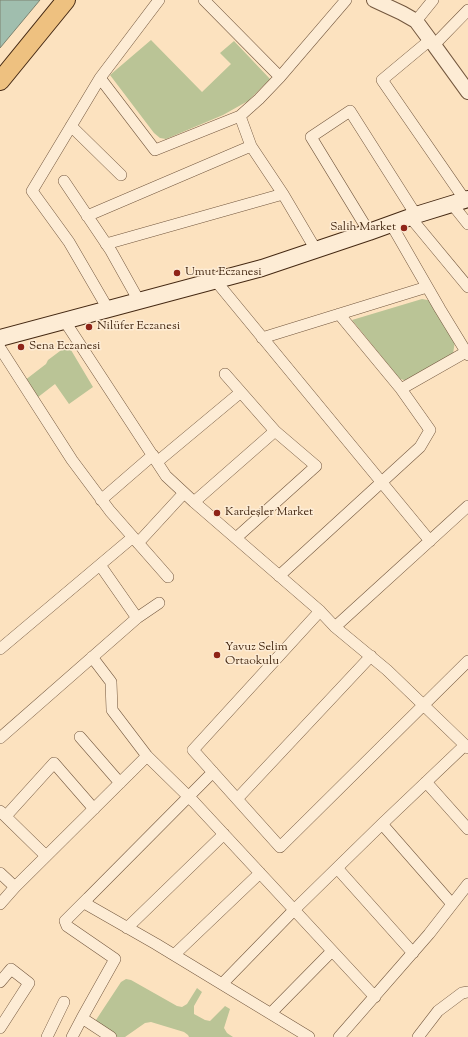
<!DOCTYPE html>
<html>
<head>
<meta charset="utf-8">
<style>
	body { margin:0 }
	canvas { display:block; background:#fce2bf }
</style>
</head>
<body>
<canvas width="468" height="1037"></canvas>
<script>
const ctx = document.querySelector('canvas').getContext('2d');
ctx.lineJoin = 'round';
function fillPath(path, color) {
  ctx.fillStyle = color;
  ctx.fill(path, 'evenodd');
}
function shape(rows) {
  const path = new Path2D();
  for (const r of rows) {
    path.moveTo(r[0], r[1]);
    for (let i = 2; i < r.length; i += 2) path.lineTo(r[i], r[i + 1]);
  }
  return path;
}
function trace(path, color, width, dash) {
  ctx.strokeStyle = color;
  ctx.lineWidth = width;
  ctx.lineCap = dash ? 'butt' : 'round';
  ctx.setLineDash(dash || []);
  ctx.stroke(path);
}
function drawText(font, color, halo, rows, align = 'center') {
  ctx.font = font + ' "Sorts Mill Goudy",serif';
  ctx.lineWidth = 3;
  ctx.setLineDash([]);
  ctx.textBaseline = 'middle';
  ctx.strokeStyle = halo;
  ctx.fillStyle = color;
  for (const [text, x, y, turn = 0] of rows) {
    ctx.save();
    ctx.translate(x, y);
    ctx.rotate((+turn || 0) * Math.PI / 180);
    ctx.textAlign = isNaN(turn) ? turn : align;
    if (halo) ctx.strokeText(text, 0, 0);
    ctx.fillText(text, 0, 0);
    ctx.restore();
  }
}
fillPath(shape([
	[151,40,202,92,231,64,220,53,234,41,270,79,248,101,223,115,166,139,160,138,154,133,110,75],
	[422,299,433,301,455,341,453,354,408,381,400,379,352,320],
	[68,345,93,387,69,404,55,384,33,401,20,384,46,364,48,360],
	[126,979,131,980,177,1006,182,1007,187,1004,197,988,202,992,194,1006,194,1014,205,1020,210,1021,225,1006,230,1009,224,1028,227,1033,233,1037,189,1037,188,1035,184,1032,151,1022,145,1023,125,1037,113,1037,94,1024,96,1020,121,982]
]), '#bac496');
const water = shape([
	[0,0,40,0,0,48,0,0]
]);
fillPath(water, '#a0beae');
trace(water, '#7c8270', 1);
const minor = shape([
	[204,0,280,77],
	[416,21,433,0],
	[430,40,382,80,465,200],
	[434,45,468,10],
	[100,78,155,150,240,116,259,99,280,77,346,0],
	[240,116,251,146],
	[71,126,121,175],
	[64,181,111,251,139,301],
	[452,204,468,224],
	[87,216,251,146,283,194,316,250],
	[410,217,468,287],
	[391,224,440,309,468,355],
	[369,232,311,137,350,111,416,215],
	[106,244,283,194],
	[215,280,430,541],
	[108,309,69,242,32,191,100,78,159,0],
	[339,314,401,389],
	[64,320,166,476,194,502,320,611,335,627,387,670,468,748],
	[262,338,427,287],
	[0,348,72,460,110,511,168,577],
	[157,462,241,392],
	[101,500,153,455],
	[194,502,275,431,225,374],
	[236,538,316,466,275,431],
	[138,543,184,493],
	[100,565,137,618],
	[279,576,420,447,430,430,401,389,466,352],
	[320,611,193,750,280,847,468,661],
	[335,627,468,506],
	[0,649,133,537],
	[92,657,111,682,112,710,147,756,194,802,375,997],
	[80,737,120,783],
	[0,738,137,618,159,603],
	[213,772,88,898,86,904,156,944,309,1037],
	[426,782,468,829],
	[237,799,371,656],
	[0,811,46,856],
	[6,816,54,763,94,809],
	[382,824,452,904],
	[337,868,413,953],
	[0,873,15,887],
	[0,904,15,887,147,756],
	[127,928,224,834],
	[174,955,260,873],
	[0,982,11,969,29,983,0,1028],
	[222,984,294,910,382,824,465,745],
	[271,1013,332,951],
	[82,1018,111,1037],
	[47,1037,64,1002],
	[72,1037,82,1018,115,959,67,926,65,921,88,898],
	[339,1037,429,934,468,884],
	[418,1037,438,1011,462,993,468,992]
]);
const tertiary = shape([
	[374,0,402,13,416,21,430,40,434,45,468,92]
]);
const secondary = shape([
	[0,338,262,268,369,232,416,215,468,199]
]);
const primary = shape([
	[0,81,66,0]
]);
trace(minor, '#73573e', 12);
trace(tertiary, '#73573e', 16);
trace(secondary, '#452913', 18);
trace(primary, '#452913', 20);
trace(minor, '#fdecd5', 11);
trace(tertiary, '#fdecd5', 14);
trace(secondary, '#fdecd5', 16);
trace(primary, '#eec180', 18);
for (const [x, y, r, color] of [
	[404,228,4,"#8f2418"],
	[177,273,4,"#8f2418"],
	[89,327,4,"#8f2418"],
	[21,347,4,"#8f2418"],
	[217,513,4,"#8f2418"],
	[217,655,4,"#8f2418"]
]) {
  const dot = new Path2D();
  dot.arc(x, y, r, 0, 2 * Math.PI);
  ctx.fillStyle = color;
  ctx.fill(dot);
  trace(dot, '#fdecd5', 1.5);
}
drawText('12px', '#452913', '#fdecd5', [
	["Salih Market",396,228,"right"],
	["Umut Eczanesi",185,273],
	["Nilüfer Eczanesi",97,327],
	["Sena Eczanesi",29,347],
	["Kardeşler Market",225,513],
	["Yavuz Selim",225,648],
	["Ortaokulu",225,662]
], 'left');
</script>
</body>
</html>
